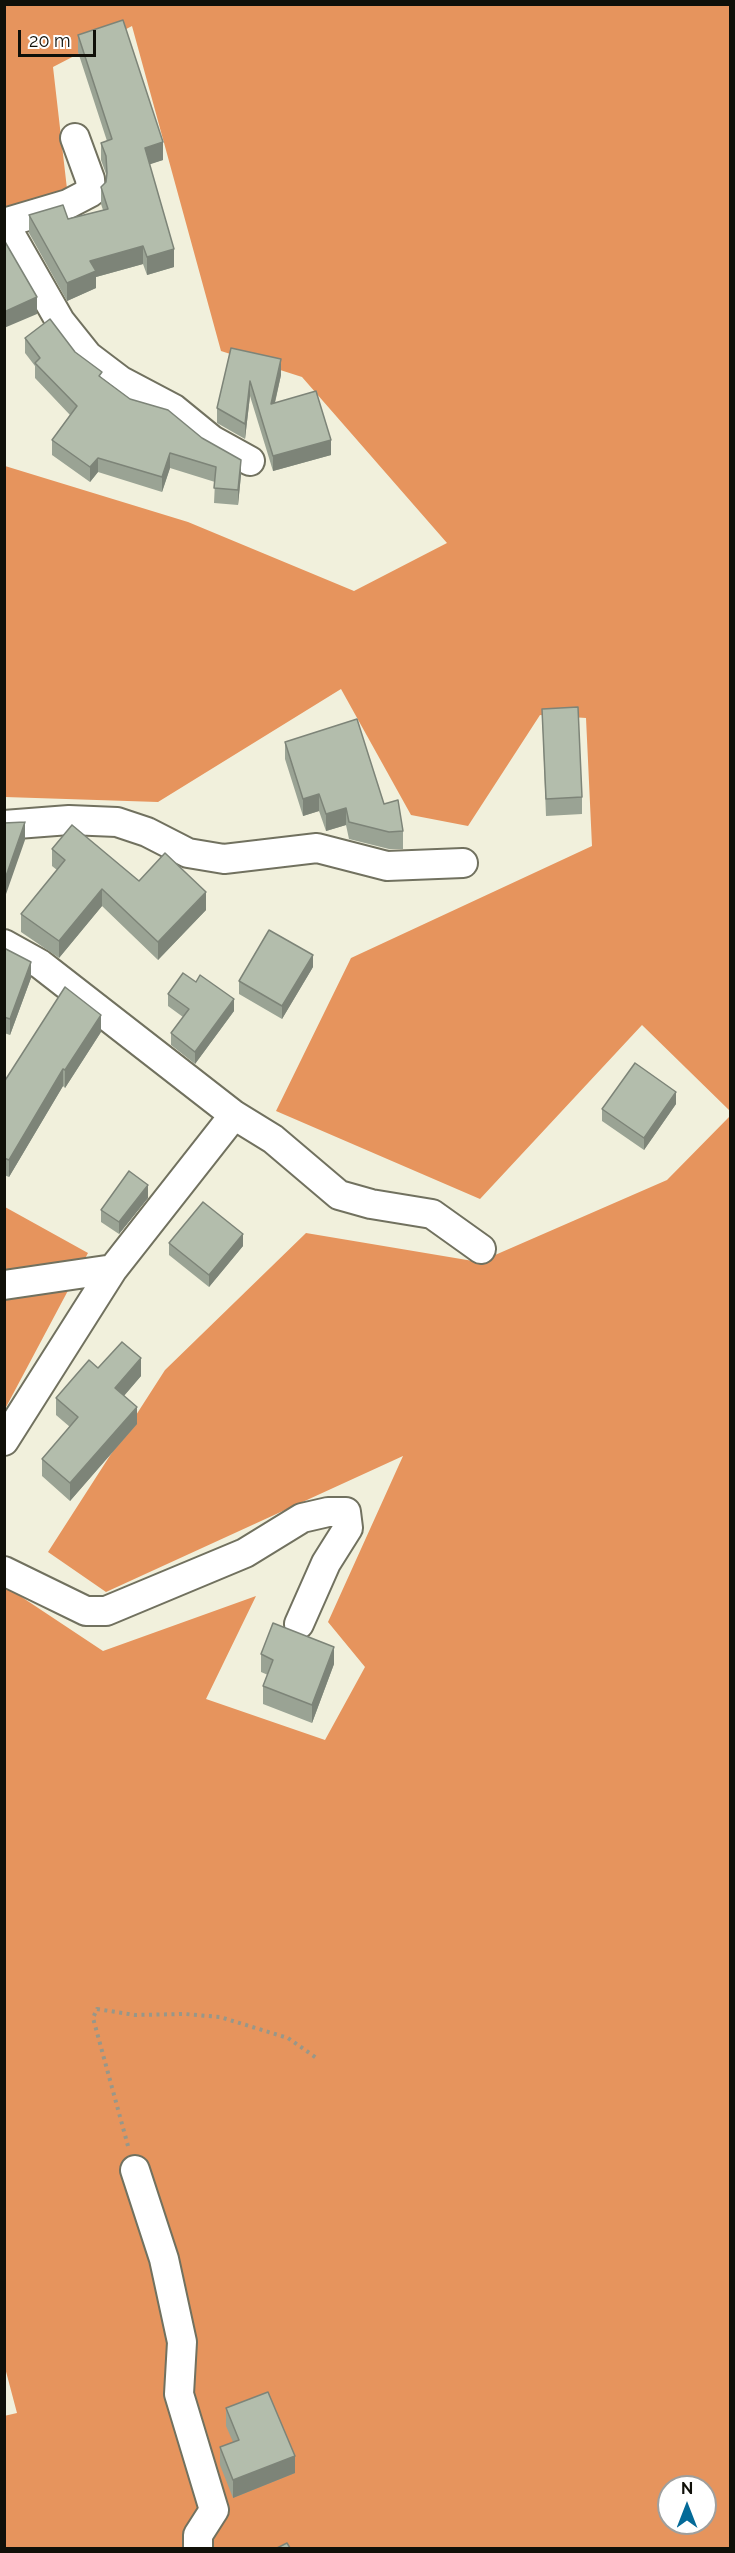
<!DOCTYPE html>
<html>
<head>
<meta charset="utf-8">
<style>
	body { margin:0 }
	#map { position:relative; width:735px; height:2553px; overflow:hidden; background:#f1f0dc; font-family:Raleway,sans-serif }
	canvas { display:block }
	.frame { position:absolute; inset:0; border:6px solid #101009; pointer-events:none }
	.north { position:absolute; left:657px; top:2475px; width:60px; height:60px; box-sizing:border-box; background:#fff; border:2px solid #9f9f9d; border-radius:50%; rotate:0deg; font-size:16px; font-weight:700; line-height:24px; text-align:center; color:#101009 }
	.north::after { content:''; display:block; margin:auto; width:21px; height:27px; background:#046a98; clip-path:polygon(50% 0,100% 100%,50% 72%,0 100%) }
	.scale { position:absolute; left:18px; top:30px; width:78px; height:27px; box-sizing:border-box; border:3px solid #101009; border-top:0; padding-left:8px; font-size:18px; line-height:21px; white-space:nowrap; color:#101009; -webkit-text-stroke:4px #fff; paint-order:stroke }
</style>
</head>
<body>
<div id="map">
<canvas width="735" height="2553"></canvas>
<div class="frame"></div>
<div class="north">N</div>
<div class="scale">20 m</div>
</div>
<script>
const ctx = document.querySelector('canvas').getContext('2d');
ctx.lineJoin = 'round';
function fillPath(path, color) {
  ctx.fillStyle = color;
  ctx.fill(path, 'evenodd');
}
function shape(rows) {
  const path = new Path2D();
  for (const r of rows) {
    path.moveTo(r[0], r[1]);
    for (let i = 2; i < r.length; i += 2) path.lineTo(r[i], r[i + 1]);
  }
  return path;
}
function trace(path, color, width, dash) {
  ctx.strokeStyle = color;
  ctx.lineWidth = width;
  ctx.lineCap = dash ? 'butt' : 'round';
  ctx.setLineDash(dash || []);
  ctx.stroke(path);
}
fillPath(shape([
	[5,5,730,5,730,1111,642,1025,480,1199,276,1111,351,958,592,846,586,718,540,715,468,826,411,815,341,689,158,802,5,797,5,466,188,522,354,591,447,543,302,377,221,351,132,26,53,67,67,189,5,207],
	[730,1116,730,2548,5,2548,4,2416,17,2413,4,2364,5,1586,103,1651,256,1596,206,1699,325,1740,365,1667,328,1622,403,1456,106,1592,48,1552,165,1370,306,1233,479,1262,667,1180],
	[669,2487,705,2487,705,2523,669,2523],
	[5,1207,88,1253,5,1409]
]), '#e6945d');
const street = shape([
	[4,223,60,321,88,356,121,381,174,409,212,440,250,461],
	[4,223,68,204,91,192,90,179,75,138],
	[4,825,69,820,117,822,147,832,188,853,224,859,317,848,387,866,463,863],
	[4,944,40,964,234,1115,273,1139,339,1195,371,1204,432,1214,481,1249],
	[4,1285,113,1269],
	[4,1441,113,1269,234,1115],
	[4,1571,86,1611,106,1611,245,1553,302,1518,328,1512,346,1512,348,1528,326,1563,299,1624],
	[135,2170,164,2259,182,2342,179,2394,214,2510,198,2535,198,2548]
]);
trace(street, '#71715f', 32);
trace(shape([
	[128,2146,93,2018,97,2009,135,2015,185,2014,220,2017,288,2038,318,2059]
]), '#989789', 4, [3, 4.5]);
trace(street, '#fff', 28);
fillPath(shape([
	[78,35,163,160,149,164,174,267,147,275,143,264,96,277,96,288,67,301,29,233,29,215,68,219,103,210,101,204,101,187,106,182,106,174,101,160,101,143,107,141,78,52],
	[25,338,75,352,102,378,130,399,241,475,238,505,214,503,215,482,170,468,162,492,98,472,90,482,52,455,52,440,70,415,35,378,35,366,25,353],
	[231,348,281,375,275,403,331,455,273,471,250,396,245,439,217,423,217,408],
	[542,709,582,797,582,814,546,816],
	[285,742,384,804,403,831,403,849,389,849,349,839,346,825,326,831,319,811,303,816,285,759],
	[52,849,139,881,206,910,158,960,102,906,59,958,21,932,21,914,57,870,52,866],
	[4,948,31,978,10,1035,4,1033],
	[313,967,282,1019,239,994,239,981],
	[168,994,234,1011,195,1064,171,1045,171,1033,183,1017,168,1006],
	[101,1032,65,1088,63,1086,9,1177,4,1175,4,1082],
	[676,1104,644,1150,602,1121,602,1109],
	[148,1198,119,1234,101,1222,101,1210],
	[169,1243,243,1246,209,1287,169,1255],
	[98,1368,141,1376,124,1396,137,1424,70,1501,42,1476,42,1459,70,1427,56,1415,56,1398],
	[261,1654,334,1664,312,1723,263,1704,263,1686,268,1675,261,1672],
	[226,2408,295,2473,233,2498,220,2465,220,2447,233,2442,226,2426]
]), '#9aa394');
fillPath(shape([
	[163,142,163,160,145,166,145,148],
	[143,246,143,264,96,277,96,288,67,301,67,283,90,261],
	[174,249,174,267,147,275,147,257],
	[37,297,37,314,4,328,4,312],
	[281,359,281,375,271,419,271,404],
	[250,381,250,396,245,439,245,424],
	[331,440,331,455,273,471,273,456],
	[170,453,170,468,162,492,162,477],
	[98,458,98,472,90,482,90,467],
	[241,460,241,475,238,505,238,490],
	[319,794,319,811,303,816,303,799],
	[346,808,346,825,326,831,326,814],
	[25,822,25,840,5,897,5,879],
	[102,889,102,906,59,958,59,941],
	[206,892,206,910,158,960,158,942],
	[313,955,313,967,282,1019,282,1006],
	[31,962,31,978,10,1035,10,1019],
	[234,999,234,1011,195,1064,195,1052],
	[101,1015,101,1032,65,1088,65,1070],
	[63,1069,63,1086,9,1177,9,1160],
	[676,1092,676,1104,644,1150,644,1138],
	[148,1185,148,1198,119,1234,119,1222],
	[243,1234,243,1246,209,1287,209,1275],
	[141,1358,141,1376,115,1406,115,1388],
	[137,1407,137,1424,70,1501,70,1483],
	[334,1647,334,1664,312,1723,312,1705],
	[295,2456,295,2473,233,2498,233,2480]
]), '#7d8478');
const building = shape([
	[123,20,163,142,145,148,174,249,147,257,143,246,90,261,96,271,67,283,29,215,63,205,68,219,108,209,101,187,106,182,107,173,106,156,101,143,112,139,78,35,123,20],
	[4,240,37,297,4,312,4,240],
	[50,319,75,352,102,372,99,376,130,399,168,410,202,438,241,460,238,490,214,488,216,467,170,453,162,477,98,458,90,467,52,440,77,406,35,363,40,358,25,338,50,319],
	[231,348,281,359,271,404,316,391,331,440,273,456,250,381,245,424,217,408,231,348],
	[578,707,582,797,546,799,542,709,578,707],
	[357,719,384,804,398,800,403,831,389,832,349,822,346,808,326,814,319,794,303,799,285,742,357,719],
	[25,822,5,879,4,823,25,822],
	[72,825,139,881,165,853,206,892,158,942,102,889,59,941,21,914,65,860,52,849,72,825],
	[269,930,313,955,282,1006,239,981,269,930],
	[4,948,31,962,10,1019,4,1017,4,948],
	[183,973,196,982,200,975,234,999,195,1052,171,1033,189,1009,168,994,183,973],
	[65,987,101,1015,65,1070,63,1069,9,1160,4,1158,4,1082,65,987],
	[635,1063,676,1092,644,1138,602,1109,635,1063],
	[129,1171,148,1185,119,1222,101,1210,129,1171],
	[203,1202,243,1234,209,1275,169,1243,203,1202],
	[122,1342,141,1358,115,1388,137,1407,70,1483,42,1459,78,1417,56,1398,89,1360,98,1368,122,1342],
	[273,1623,334,1647,312,1705,263,1686,273,1660,261,1654,273,1623],
	[268,2392,295,2456,233,2480,220,2447,239,2440,226,2408,268,2392],
	[287,2543,290,2548,277,2548,287,2543]
]);
fillPath(building, '#b3bdac');
trace(building, '#7d8478', 1.5);
</script>
</body>
</html>
